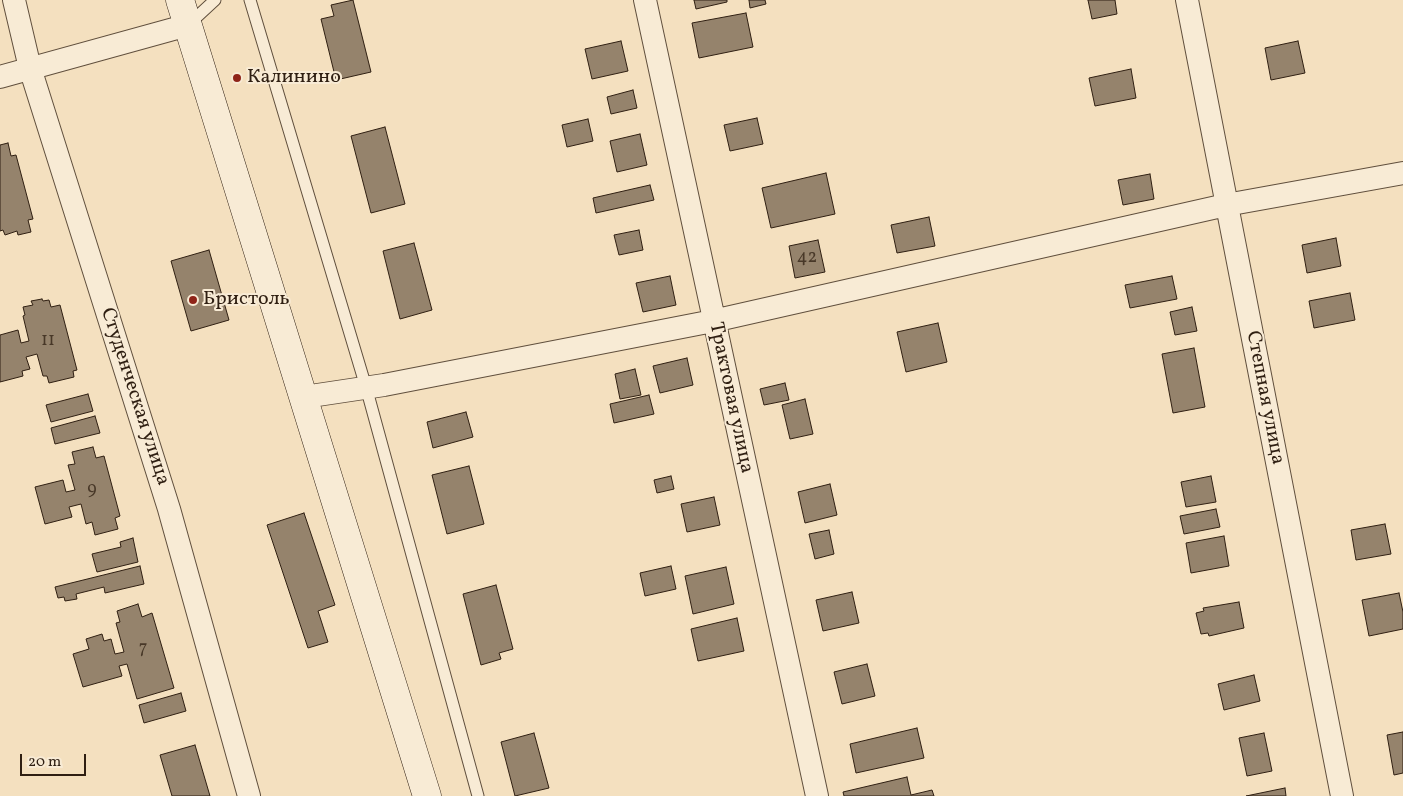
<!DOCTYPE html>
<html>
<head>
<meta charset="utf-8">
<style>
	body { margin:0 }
	#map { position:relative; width:1403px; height:796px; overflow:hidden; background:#f4e0bf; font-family:Vollkorn,serif }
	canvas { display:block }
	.scale { position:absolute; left:20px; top:754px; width:66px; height:22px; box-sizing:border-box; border:2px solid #2f1f12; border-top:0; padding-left:6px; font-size:15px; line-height:18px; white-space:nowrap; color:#2f1f12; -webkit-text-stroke:4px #f8ebd5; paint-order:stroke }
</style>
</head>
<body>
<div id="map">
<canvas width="1403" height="796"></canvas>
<div class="scale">20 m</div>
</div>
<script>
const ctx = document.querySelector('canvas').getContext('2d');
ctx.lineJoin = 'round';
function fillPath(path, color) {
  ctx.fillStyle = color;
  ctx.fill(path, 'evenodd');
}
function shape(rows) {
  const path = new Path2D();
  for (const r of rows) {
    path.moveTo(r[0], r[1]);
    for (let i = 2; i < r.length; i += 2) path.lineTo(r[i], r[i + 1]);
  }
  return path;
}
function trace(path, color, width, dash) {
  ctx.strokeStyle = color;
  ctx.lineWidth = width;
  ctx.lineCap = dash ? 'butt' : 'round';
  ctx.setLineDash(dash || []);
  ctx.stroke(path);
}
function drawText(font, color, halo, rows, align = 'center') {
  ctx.font = font + ' Vollkorn,serif';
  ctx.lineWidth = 4;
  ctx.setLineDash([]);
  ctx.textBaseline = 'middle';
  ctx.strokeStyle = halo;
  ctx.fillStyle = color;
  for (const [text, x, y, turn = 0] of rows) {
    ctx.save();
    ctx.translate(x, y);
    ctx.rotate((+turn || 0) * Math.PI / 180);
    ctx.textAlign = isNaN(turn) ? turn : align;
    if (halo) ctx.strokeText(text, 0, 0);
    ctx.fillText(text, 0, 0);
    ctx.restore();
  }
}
const building = shape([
	[353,0,371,72,336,80,321,19,334,16,331,5,353,0],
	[694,0,727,0,727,2,696,9,694,0],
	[749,0,765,0,766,4,750,8,749,0],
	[1088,0,1115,0,1117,14,1092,19,1088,0],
	[746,13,753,47,699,58,692,23,746,13],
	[621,41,628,71,592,79,585,49,621,41],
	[1298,41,1305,73,1271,80,1265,48,1298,41],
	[1131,69,1136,98,1095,106,1089,78,1131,69],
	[633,90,637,108,611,114,607,97,633,90],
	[757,118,763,144,730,151,724,125,757,118],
	[588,119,593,141,567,147,562,125,588,119],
	[385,127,405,204,371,213,351,136,385,127],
	[640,134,647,165,617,172,610,141,640,134],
	[8,143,11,156,16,155,33,219,28,220,31,232,18,235,17,231,5,235,3,230,0,231,0,145,8,143],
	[826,173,835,214,771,228,762,188,826,173],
	[1150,174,1154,199,1123,205,1118,180,1150,174],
	[650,185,654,200,596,213,593,198,650,185],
	[929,217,935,246,897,253,891,225,929,217],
	[639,230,643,250,619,255,614,235,639,230],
	[1336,238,1341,266,1307,273,1302,245,1336,238],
	[818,240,825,272,795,278,789,246,818,240],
	[414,243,432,310,400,319,383,251,414,243],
	[209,250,229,320,191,331,171,261,209,250],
	[670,276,676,305,643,312,636,283,670,276],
	[1172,276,1177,299,1130,308,1125,285,1172,276],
	[1350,293,1355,320,1314,328,1309,301,1350,293],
	[42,299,43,301,49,300,51,307,60,305,77,370,73,371,74,377,49,383,47,376,43,376,37,354,26,357,30,369,22,371,23,376,0,382,0,335,18,330,21,343,29,341,23,316,25,315,23,307,33,305,31,301,42,299],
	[1192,307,1197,331,1175,335,1170,312,1192,307],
	[938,323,947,362,906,372,897,332,938,323],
	[1194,348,1205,407,1173,413,1162,354,1194,348],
	[687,358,693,385,660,393,653,366,687,358],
	[635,369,641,395,620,399,615,374,635,369],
	[785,383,789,400,764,405,760,389,785,383],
	[88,394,93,411,51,422,46,405,88,394],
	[649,395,654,414,614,423,610,404,649,395],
	[805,399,813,434,790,439,782,405,805,399],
	[466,412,473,437,433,448,427,422,466,412],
	[95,416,100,433,55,444,51,428,95,416],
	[93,447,96,458,104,456,120,516,115,518,118,529,95,535,92,522,86,524,81,504,69,507,72,517,45,524,35,487,63,480,66,492,75,490,68,465,75,464,72,452,93,447],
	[469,466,484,524,447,534,432,475,469,466],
	[671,476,674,489,657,493,654,480,671,476],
	[1211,476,1216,502,1186,507,1181,482,1211,476],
	[830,484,837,515,805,523,798,492,830,484],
	[714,497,720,525,687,532,681,504,714,497],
	[1216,509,1220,527,1184,534,1180,516,1216,509],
	[304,513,335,605,318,611,328,642,308,648,267,525,304,513],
	[1385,524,1391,554,1356,560,1351,530,1385,524],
	[829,530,834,554,815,559,809,534,829,530],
	[1224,536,1229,566,1191,573,1186,543,1224,536],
	[133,538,138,562,97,572,92,554,121,547,120,542,133,538],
	[140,566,144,584,105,593,104,587,76,594,77,599,65,601,64,597,58,598,55,587,140,566],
	[671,566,676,589,645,596,640,573,671,566],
	[726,567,734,604,693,614,685,576,726,567],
	[496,585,513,649,499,653,501,659,481,665,463,594,496,585],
	[852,592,859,623,823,631,816,600,852,592],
	[1399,593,1403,612,1403,629,1369,636,1362,600,1399,593],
	[1239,602,1244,628,1209,636,1208,633,1201,634,1196,613,1204,611,1203,608,1239,602],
	[138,604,142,617,152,613,174,688,137,699,127,664,119,666,122,676,83,687,73,654,89,649,86,639,102,634,104,641,111,639,115,654,124,652,116,623,120,622,117,611,138,604],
	[737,618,744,651,698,661,691,629,737,618],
	[867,664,875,696,842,704,834,672,867,664],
	[1254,675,1260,701,1224,710,1218,684,1254,675],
	[181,693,186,711,144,723,139,705,181,693],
	[917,728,924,758,856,773,850,744,917,728],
	[1403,732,1403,773,1394,775,1387,735,1403,732],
	[534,733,549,788,515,796,501,742,534,733],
	[1264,733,1272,771,1247,776,1239,738,1264,733],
	[195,745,210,796,172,796,160,755,195,745],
	[907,777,911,795,932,790,934,796,844,796,843,792,907,777],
	[1285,788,1286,796,1246,796,1285,788]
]);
fillPath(building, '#95836c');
trace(building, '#2f1f12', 1);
const lane = shape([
	[250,0,366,387,478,796],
	[188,25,215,0]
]);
const street = shape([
	[14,0,30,68,169,509,249,796],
	[645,0,817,796],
	[1187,0,1342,796],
	[0,77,188,25],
	[304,397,384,385,713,321,1226,205,1403,173]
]);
const secondary = shape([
	[180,0,427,796]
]);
trace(lane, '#604f3d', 13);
trace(street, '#604f3d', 24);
trace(secondary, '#2f1f12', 29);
trace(lane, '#f8ebd5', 11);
trace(street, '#f8ebd5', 22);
trace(secondary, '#f8ebd5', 28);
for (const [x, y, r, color] of [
	[237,78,5,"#8f2418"],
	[193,300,5,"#8f2418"]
]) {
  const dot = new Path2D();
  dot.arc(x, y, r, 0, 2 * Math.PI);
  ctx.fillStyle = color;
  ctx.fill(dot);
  trace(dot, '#f8ebd5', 2);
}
drawText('18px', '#483828', null, [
	["42",807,259],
	["11",48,342],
	["9",92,491],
	["7",143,650]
]);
drawText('20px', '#2f1f12', '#f8ebd5', [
	["Калинино",247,78],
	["Бристоль",203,300]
], 'left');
drawText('20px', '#2f1f12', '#f8ebd5', [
	["Студенческая улица",134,397,72],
	["Трактовая улица",730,398,78],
	["Степная улица",1264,398,79]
]);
</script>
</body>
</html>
